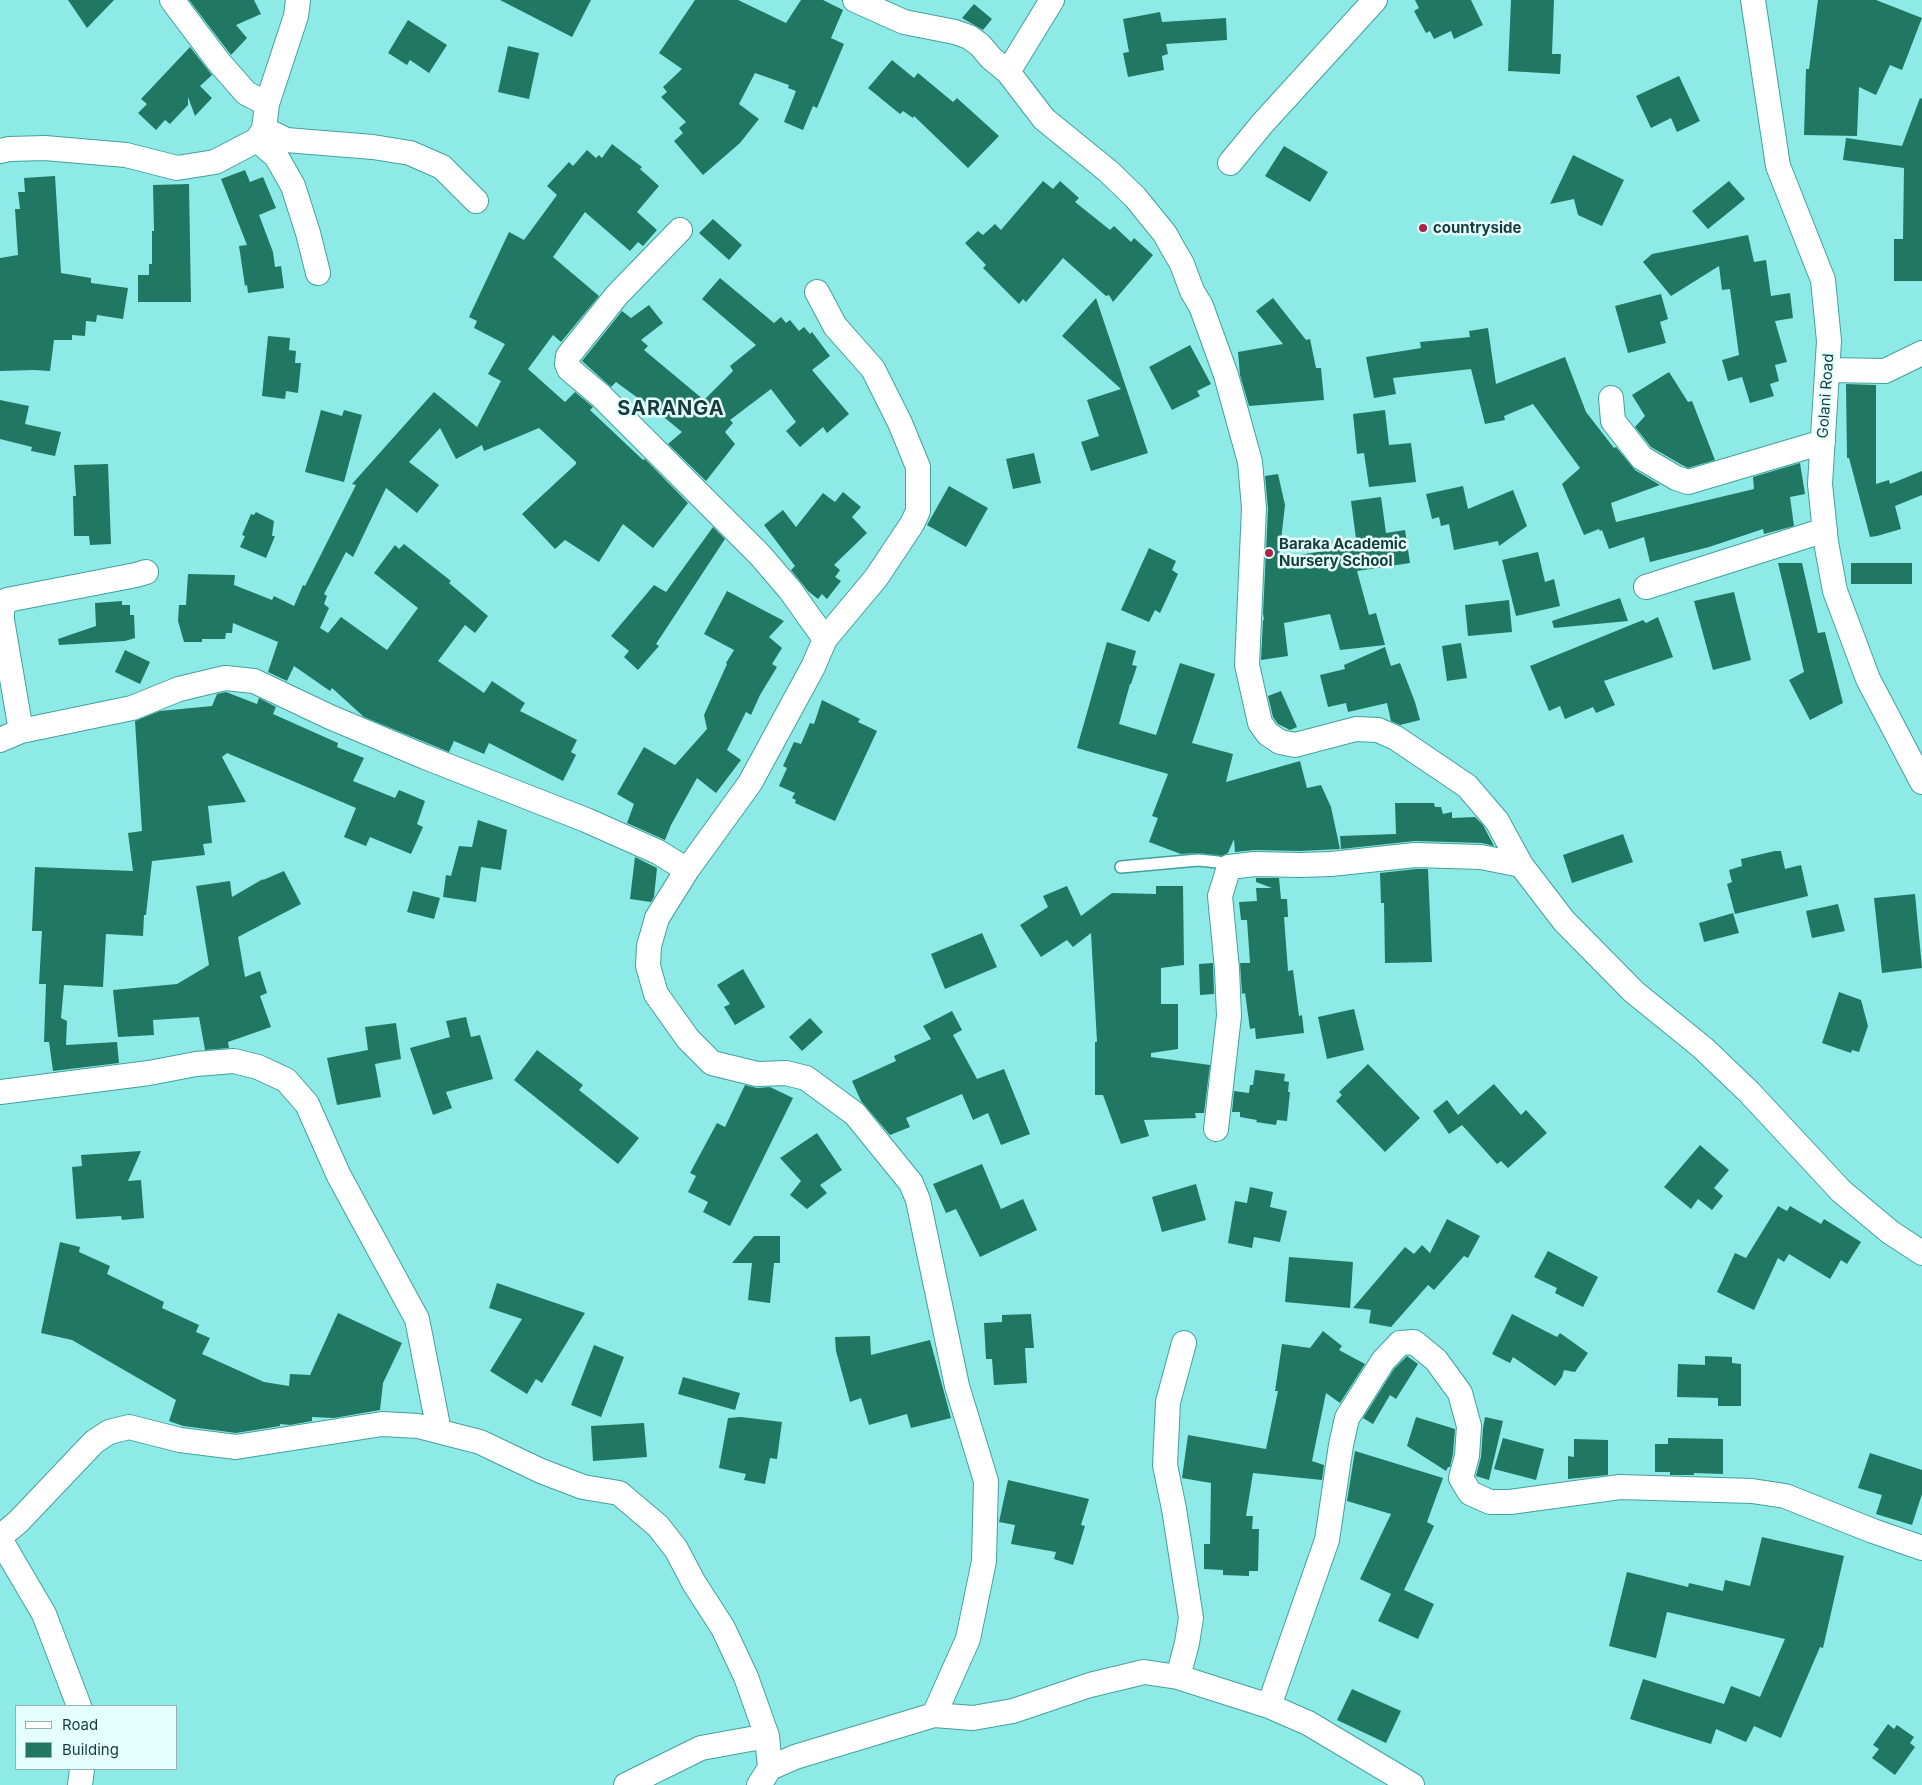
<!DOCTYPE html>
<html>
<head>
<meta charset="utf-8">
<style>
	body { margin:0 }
	#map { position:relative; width:1922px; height:1785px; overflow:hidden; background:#8eeae7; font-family:Inter,sans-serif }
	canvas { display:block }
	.legend { position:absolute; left:15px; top:1705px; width:162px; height:65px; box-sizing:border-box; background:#e5fffd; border:1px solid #92b1af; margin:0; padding:6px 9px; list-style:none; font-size:15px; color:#153c3b }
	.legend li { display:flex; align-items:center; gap:10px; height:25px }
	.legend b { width:25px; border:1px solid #92b1af }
</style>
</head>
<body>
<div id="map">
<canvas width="1922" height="1785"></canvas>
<ul class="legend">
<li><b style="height:6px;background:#fff"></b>Road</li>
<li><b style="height:14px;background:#207863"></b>Building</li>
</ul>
</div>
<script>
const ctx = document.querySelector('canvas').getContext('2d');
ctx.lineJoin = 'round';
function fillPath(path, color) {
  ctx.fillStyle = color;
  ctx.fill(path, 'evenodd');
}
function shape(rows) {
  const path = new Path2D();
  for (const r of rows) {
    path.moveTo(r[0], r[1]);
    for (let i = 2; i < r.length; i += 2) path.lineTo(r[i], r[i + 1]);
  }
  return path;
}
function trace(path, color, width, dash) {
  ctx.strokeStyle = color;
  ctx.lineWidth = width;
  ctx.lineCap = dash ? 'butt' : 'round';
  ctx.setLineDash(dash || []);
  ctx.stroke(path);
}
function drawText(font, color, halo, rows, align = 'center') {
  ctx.font = font + ' Inter,sans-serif';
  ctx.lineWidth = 5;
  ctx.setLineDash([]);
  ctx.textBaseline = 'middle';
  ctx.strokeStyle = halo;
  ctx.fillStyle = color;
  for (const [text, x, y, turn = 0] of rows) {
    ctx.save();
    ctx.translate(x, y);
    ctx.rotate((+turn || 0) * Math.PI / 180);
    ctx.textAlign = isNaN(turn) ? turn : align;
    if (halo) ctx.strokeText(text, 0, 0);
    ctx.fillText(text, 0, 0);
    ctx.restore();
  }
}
fillPath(shape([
	[68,0,114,0,87,28],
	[189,0,254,0,261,14,236,25,247,38,231,55],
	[500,0,591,0,572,37],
	[695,0,738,0,786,23,801,0,823,0,843,10,831,38,844,44,817,108,813,106,803,130,784,122,796,91,788,88,789,85,755,73,739,104,759,119,740,143,703,175,674,141,683,133,679,128,686,122,661,97,667,92,663,87,682,69,659,53],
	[1415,0,1471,0,1483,25,1454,39,1451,31,1434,39,1430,31,1426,33,1414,11,1419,8],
	[1511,0,1554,0,1552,54,1561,54,1560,74,1508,71],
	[1818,0,1876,0,1922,18,1902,70,1890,65,1876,95,1859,87,1857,136,1804,135,1806,69,1809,69],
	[974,4,992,19,983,30,962,18],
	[1160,12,1162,22,1226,18,1227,40,1166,44,1168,54,1162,56,1164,70,1128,77,1123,53,1129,52,1123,19],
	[408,20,447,45,429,73,410,60,407,65,388,53],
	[508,46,539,53,529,99,498,92],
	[190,47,212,75,200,86,212,98,195,116,188,97,188,105,170,124,165,120,156,130,138,113,147,104,141,99],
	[892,60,914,78,918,73,953,102,957,98,999,136,968,168,914,116,913,118,903,111,900,114,868,88],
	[1679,76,1700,121,1677,132,1671,118,1651,128,1636,96],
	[1920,98,1922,99,1922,281,1894,281,1894,239,1903,239,1904,168,1843,160,1846,138,1902,146],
	[612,144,642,167,640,169,659,186,637,212,657,230,643,246,638,242,630,251,585,212,553,257,599,296,561,342,553,335,528,369,565,402,575,392,593,407,590,410,643,460,645,459,688,503,653,548,623,524,599,562,565,540,555,549,522,514,576,464,576,462,539,428,484,451,482,445,456,459,440,428,409,462,439,485,417,513,386,488,353,557,346,552,324,594,327,596,324,604,329,608,320,628,328,633,341,617,387,650,418,608,374,573,395,545,399,549,404,544,451,581,449,583,488,616,475,633,465,625,438,661,484,693,492,681,525,703,520,711,577,740,571,752,576,755,563,781,489,743,484,754,454,741,449,752,364,717,332,688,330,691,294,666,287,681,268,672,278,642,233,623,232,633,226,633,225,639,202,639,202,642,184,642,178,621,179,605,186,605,188,574,235,575,234,585,272,600,274,596,294,606,303,585,305,586,356,485,352,484,434,392,477,427,501,381,488,374,505,344,474,328,477,321,469,317,509,232,524,240,557,195,547,186,569,162,573,166,587,150,596,158,599,155,602,158],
	[1284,146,1328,172,1310,202,1265,176],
	[1573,155,1624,180,1602,226,1578,215,1574,199,1550,204],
	[245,170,250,182,263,177,276,208,259,215,273,252,275,267,281,266,284,288,248,293,247,285,245,286,239,246,247,245,221,179],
	[55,176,61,273,91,278,91,283,128,288,123,319,97,315,96,322,86,321,85,336,72,335,72,340,54,340,50,371,34,370,0,371,0,258,18,255,15,209,20,209,18,192,25,192,24,178],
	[1043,181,1053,189,1060,181,1079,198,1075,202,1110,230,1114,226,1131,242,1134,238,1153,255,1113,302,1109,295,1106,296,1063,258,1026,302,1023,299,1019,304,983,268,986,265,965,243,978,231,983,235,995,224,1001,230],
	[1729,181,1745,199,1708,229,1692,211],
	[189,184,191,302,138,302,138,275,149,275,149,264,152,264,152,231,154,231,153,185],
	[713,219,742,245,729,260,699,233],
	[1748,235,1754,262,1766,260,1771,296,1790,293,1793,318,1775,321,1787,362,1775,365,1779,381,1770,384,1774,396,1750,403,1742,377,1728,381,1722,360,1739,355,1730,289,1722,290,1719,266,1671,296,1643,262,1652,254],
	[720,278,774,323,781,317,786,323,790,320,799,331,804,327,810,334,812,332,830,356,812,370,849,414,827,433,823,427,800,447,786,431,796,422,771,389,730,420,733,423,725,432,735,444,706,481,668,444,682,432,643,400,642,401,616,382,611,387,582,361,622,311,631,318,649,305,663,323,641,340,648,346,644,350,704,400,733,371,730,366,756,345,702,299],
	[1661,294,1668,319,1660,322,1666,343,1628,353,1615,306],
	[1096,298,1148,453,1091,471,1081,442,1099,436,1087,400,1121,389,1062,336],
	[1273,298,1306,340,1310,339,1316,368,1321,368,1324,400,1249,406,1240,375,1238,352,1283,344,1256,311],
	[1488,328,1496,384,1565,357,1586,412,1614,448,1616,447,1635,470,1660,485,1611,503,1616,522,1754,489,1753,477,1800,463,1805,494,1790,497,1794,526,1764,534,1763,529,1709,547,1650,562,1644,537,1609,549,1602,530,1600,531,1599,529,1584,535,1562,484,1580,468,1533,404,1504,416,1505,420,1485,424,1471,369,1393,378,1396,394,1374,398,1366,357,1421,348,1420,342,1470,337,1469,331],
	[268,336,290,338,289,350,296,351,295,363,301,363,298,393,286,391,285,399,262,396],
	[1190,345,1211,384,1197,391,1200,396,1172,410,1149,367],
	[1669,372,1688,402,1692,401,1715,460,1688,468,1682,465,1651,447,1635,427,1645,416,1632,395],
	[1846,384,1876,385,1876,484,1889,480,1890,484,1922,471,1922,495,1895,506,1901,529,1877,536,1870,537,1849,458,1847,458],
	[0,400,29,406,25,424,61,432,55,456,31,451,32,447,0,439],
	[321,410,342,416,344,410,362,415,344,482,305,472],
	[1385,410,1389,445,1411,443,1416,482,1369,487,1364,453,1357,454,1353,414],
	[1034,453,1041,483,1013,489,1006,459],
	[108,464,111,544,90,545,89,536,74,536,73,496,76,496,74,465],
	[1278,474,1285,505,1279,558,1357,546,1351,501,1381,497,1386,533,1405,530,1410,563,1357,571,1369,615,1376,613,1385,645,1340,650,1330,614,1284,623,1288,656,1261,660,1263,620,1264,620,1263,613,1268,509,1265,476],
	[949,486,988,508,966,547,927,525],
	[1463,486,1468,509,1513,490,1527,526,1499,546,1498,541,1454,550,1449,524,1441,526,1439,517,1432,519,1426,494],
	[843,492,861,507,852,517,867,533,834,565,840,570,835,577,841,581,827,599,822,594,818,599,808,591,791,570,795,566,764,525,783,510,796,527,823,493,835,502],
	[256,512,274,521,272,536,275,536,266,558,240,547,245,536,242,535,251,514,254,515],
	[713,527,725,539,656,644,659,646,638,670,624,657,629,651,611,636,654,585,666,592],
	[1149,548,1176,561,1172,570,1178,574,1160,613,1155,610,1149,622,1121,610],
	[1538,552,1545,582,1554,579,1560,606,1516,616,1502,560],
	[1778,563,1802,563,1818,633,1825,632,1843,703,1810,720,1789,680,1804,672],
	[1851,563,1912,563,1912,584,1851,584],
	[727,591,784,621,769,637,782,648,772,664,777,667,760,695,751,715,746,712,727,750,741,760,716,793,697,778,671,825,665,840,627,823,634,804,617,794,644,747,675,765,707,729,704,715,727,664,726,663,734,650,704,634],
	[1734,592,1751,660,1713,670,1694,601],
	[1620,598,1628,621,1554,628,1552,621],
	[1509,600,1512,632,1468,636,1465,605],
	[122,601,122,605,130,605,130,615,134,615,135,638,125,641,59,645,58,639,96,626,95,603],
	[1658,617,1673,657,1604,681,1615,705,1596,713,1593,707,1565,719,1560,706,1549,711,1530,666,1643,620,1646,623],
	[1107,642,1136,651,1132,665,1137,666,1131,684,1130,684,1119,724,1156,735,1180,663,1215,674,1192,743,1233,754,1226,782,1300,761,1307,788,1321,785,1331,807,1340,849,1300,851,1255,850,1235,852,1234,839,1228,853,1222,856,1199,853,1181,854,1149,842,1158,818,1152,816,1168,774,1077,748],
	[1461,643,1467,678,1447,681,1442,646],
	[1385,647,1391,666,1400,663,1415,702,1420,720,1400,725,1391,721,1387,703,1348,712,1346,703,1328,707,1320,675,1345,669,1344,665],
	[125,650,150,662,140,684,115,672],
	[1281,691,1297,727,1290,730,1278,724,1273,717,1268,696],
	[226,692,257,704,259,698,276,707,273,714,338,743,337,747,364,758,353,781,395,798,399,790,425,801,417,824,423,827,411,854,370,837,366,846,344,837,356,808,227,753,222,757,246,802,208,806,212,843,203,844,205,855,152,861,146,915,144,915,143,936,106,934,103,987,64,985,61,1018,67,1021,66,1045,117,1042,119,1063,53,1071,49,1042,44,1042,46,984,39,984,42,931,32,931,35,867,133,871,128,833,142,831,135,721,160,711,212,706,217,694],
	[822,700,860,719,858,722,877,731,835,821,795,803,796,800,792,798,795,793,779,786,787,768,783,766,794,742,801,744,810,723,814,724],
	[1395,803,1434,803,1435,807,1441,807,1443,814,1452,812,1452,818,1475,817,1483,825,1494,846,1482,843,1415,841,1341,849,1340,836,1396,834],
	[478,820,507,830,501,870,481,867,476,902,443,897,446,875,451,876,459,846,472,847],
	[1623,834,1633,862,1572,883,1563,855],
	[1775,851,1781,851,1785,869,1801,865,1808,896,1735,914,1727,884,1732,882,1729,870,1742,866,1741,859],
	[635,857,657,868,654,897,651,902,630,899],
	[1416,869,1428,869,1432,962,1385,963,1384,903,1381,903,1380,873],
	[284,871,301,904,238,937,245,977,260,971,267,993,260,996,271,1027,228,1042,229,1048,205,1050,199,1017,153,1020,154,1035,118,1037,113,990,177,984,209,965,196,886,230,881,232,897,263,879,263,880],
	[1256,878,1279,878,1281,899,1287,899,1288,917,1284,917,1288,971,1293,970,1299,1016,1302,1015,1304,1033,1256,1039,1255,1028,1250,1029,1245,993,1242,994,1240,963,1250,963,1247,920,1241,920,1239,902,1257,901,1256,888,1272,888,1256,882],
	[1067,886,1081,916,1112,893,1156,894,1156,886,1183,886,1184,965,1161,968,1161,1004,1178,1004,1178,1049,1151,1053,1151,1057,1210,1065,1204,1113,1195,1113,1196,1118,1144,1120,1149,1136,1121,1144,1103,1095,1095,1095,1095,1042,1097,1042,1091,933,1073,947,1067,940,1041,957,1020,925,1048,907,1043,896],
	[413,891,440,898,434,919,407,912],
	[1915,894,1922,968,1882,973,1874,898],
	[1838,904,1845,931,1812,938,1806,911],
	[1733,913,1739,933,1704,942,1699,923],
	[982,933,997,967,945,989,931,954],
	[1213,963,1214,994,1200,995,1199,964],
	[743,969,765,1007,735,1025,724,1007,730,1004,717,985],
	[1839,992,1861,1000,1868,1026,1859,1052,1852,1050,1851,1053,1822,1043],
	[1354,1009,1364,1050,1327,1059,1318,1017],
	[952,1011,962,1030,953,1035,977,1079,1004,1069,1030,1134,1001,1145,988,1113,973,1120,962,1094,906,1118,910,1127,890,1135,861,1101,852,1081,896,1061,894,1056,931,1039,923,1026],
	[466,1017,471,1037,480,1035,493,1079,446,1092,452,1108,433,1115,410,1048,450,1037,446,1021],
	[810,1018,823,1032,802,1051,789,1037],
	[396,1023,401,1059,375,1064,381,1097,337,1105,327,1058,368,1050,365,1027],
	[537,1050,583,1085,579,1090,639,1138,618,1164,514,1080],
	[1368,1064,1420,1118,1385,1152,1336,1101,1342,1095,1339,1092],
	[1255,1070,1285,1074,1284,1081,1289,1082,1288,1092,1290,1092,1287,1121,1277,1120,1276,1125,1256,1122,1257,1120,1240,1117,1240,1112,1232,1112,1234,1091,1249,1093,1250,1085,1253,1085],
	[1494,1084,1521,1115,1526,1110,1547,1133,1508,1168,1501,1161,1497,1164,1462,1125,1449,1134,1433,1111,1447,1100,1458,1115],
	[745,1085,757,1088,770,1087,793,1098,730,1226,703,1212,708,1202,688,1192,696,1176,690,1173,717,1123,725,1127],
	[817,1133,842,1170,820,1185,827,1193,807,1209,790,1195,801,1181,780,1158],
	[1700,1145,1729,1170,1714,1188,1723,1196,1712,1210,1698,1199,1691,1209,1664,1187],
	[141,1151,128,1181,141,1180,144,1218,122,1220,121,1216,76,1219,72,1167,82,1166,81,1155],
	[982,1164,1001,1209,1023,1199,1037,1230,980,1257,956,1209,946,1213,933,1184],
	[1196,1184,1206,1220,1162,1232,1152,1197],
	[1250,1187,1273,1192,1270,1207,1287,1211,1280,1242,1254,1237,1252,1248,1228,1243,1235,1201,1247,1203],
	[1778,1206,1787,1211,1790,1206,1821,1224,1824,1219,1861,1242,1847,1264,1841,1260,1830,1279,1789,1254,1784,1262,1778,1258,1754,1310,1717,1292,1735,1253,1746,1258],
	[1447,1219,1480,1236,1468,1258,1464,1256,1434,1290,1428,1285,1391,1327,1369,1323,1371,1310,1353,1308,1405,1247,1414,1254,1422,1245,1430,1253],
	[754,1236,780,1236,780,1263,774,1263,770,1303,748,1300,752,1263,732,1263],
	[60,1242,80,1247,79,1252,110,1266,107,1274,164,1302,162,1308,199,1325,196,1332,210,1338,202,1354,264,1382,289,1386,290,1374,310,1375,338,1313,402,1343,383,1383,380,1410,334,1418,312,1417,312,1421,290,1425,280,1424,280,1426,236,1433,183,1426,169,1421,176,1400,72,1340,41,1333],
	[1548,1251,1598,1277,1583,1307,1555,1293,1557,1288,1534,1277],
	[1289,1257,1353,1262,1350,1308,1285,1302],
	[497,1283,585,1313,542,1383,536,1379,527,1394,490,1371,522,1319,489,1308],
	[1031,1314,1034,1348,1025,1348,1027,1383,994,1385,992,1359,986,1359,984,1323,1002,1322,1002,1315],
	[1512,1314,1557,1337,1560,1333,1588,1353,1575,1372,1564,1370,1562,1377,1555,1386,1513,1357,1510,1363,1492,1354],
	[1323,1331,1342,1346,1339,1350,1365,1364,1340,1403,1326,1393,1312,1461,1324,1465,1322,1480,1253,1473,1246,1516,1253,1516,1252,1529,1259,1529,1258,1571,1249,1571,1249,1576,1223,1575,1223,1570,1204,1569,1204,1544,1210,1544,1211,1483,1182,1478,1188,1435,1266,1449,1278,1391,1275,1391,1282,1344,1310,1348],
	[870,1336,871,1355,930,1340,951,1418,911,1428,907,1414,869,1425,861,1398,850,1402,836,1351,835,1337],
	[594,1345,624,1357,601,1417,571,1405],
	[1407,1356,1418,1364,1396,1399,1390,1395,1373,1424,1363,1418,1394,1369],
	[1705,1356,1732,1357,1732,1363,1741,1364,1741,1406,1718,1406,1718,1398,1677,1397,1678,1364,1705,1365],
	[683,1377,740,1393,735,1410,678,1394],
	[741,1417,782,1422,777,1459,770,1458,765,1484,744,1480,746,1474,719,1468,728,1418],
	[1416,1417,1455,1429,1453,1454,1450,1467,1448,1467,1446,1471,1407,1446],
	[1485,1417,1503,1421,1489,1480,1476,1476,1481,1457,1483,1428],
	[644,1423,647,1457,593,1461,591,1426],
	[1503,1438,1544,1449,1536,1480,1494,1469],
	[1668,1438,1723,1439,1723,1474,1694,1473,1694,1475,1670,1475,1670,1472,1655,1472,1655,1444,1668,1444],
	[1574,1439,1608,1440,1608,1475,1568,1479,1568,1456,1574,1457],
	[1355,1451,1443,1478,1427,1522,1434,1526,1404,1590,1434,1604,1418,1639,1378,1621,1391,1594,1360,1579,1391,1514,1347,1501],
	[1870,1453,1922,1470,1922,1494,1912,1525,1876,1514,1882,1495,1858,1488],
	[1008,1480,1089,1499,1081,1525,1085,1526,1073,1565,1054,1559,1056,1552,1011,1544,1015,1525,999,1522],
	[1762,1537,1844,1556,1823,1648,1820,1647,1781,1738,1754,1726,1746,1742,1716,1729,1711,1744,1630,1719,1643,1679,1724,1704,1731,1686,1760,1697,1785,1639,1667,1612,1656,1658,1609,1646,1627,1572,1688,1587,1689,1583,1723,1591,1725,1580,1750,1586],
	[1352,1689,1401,1711,1386,1743,1337,1720],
	[1888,1724,1894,1729,1897,1725,1914,1737,1910,1743,1915,1747,1895,1775,1872,1758,1879,1749,1873,1745]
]), '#207863');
const service = shape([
	[1121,867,1198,860,1218,862,1229,867]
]);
const minor = shape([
	[172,0,218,61,246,93,267,104],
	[855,0,904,22,955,32,969,37,980,45,991,58,1008,72,1044,119,1108,171,1135,197,1165,234,1171,245,1182,264,1192,291,1201,306,1226,375,1250,462,1254,508,1247,665,1260,723,1268,734,1280,742,1295,745,1356,729,1378,730,1396,738,1467,786,1497,821,1521,865,1564,921,1634,992,1703,1048,1749,1092,1841,1191,1890,1232,1922,1253],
	[1753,0,1778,166,1823,280,1829,341,1820,484,1826,542,1835,591,1868,679,1922,782],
	[1008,72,1052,0],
	[264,129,286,140,373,147,410,153,442,167,476,201],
	[257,140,276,156,293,186,308,233,318,273],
	[0,151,9,149,45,148,126,155,177,168,215,162,257,140,264,129,267,104,296,16,298,0],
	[1230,163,1262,124,1375,0],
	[680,230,617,295,568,356,567,364,569,369,600,395,760,555,790,590,825,639,813,667,750,783,687,870],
	[817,292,835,326,873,369,900,423,918,467,918,511,912,524,876,578,825,639],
	[1828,370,1885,371,1922,353],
	[1611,398,1613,421,1642,458,1676,478,1688,482,1823,442],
	[1646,587,1825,530],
	[21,731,2,620,2,609,7,600,136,575,146,572],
	[0,740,21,731,132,708,179,689,225,678,254,681,330,717,425,757,586,820,658,852,687,870,657,918,649,946,648,966,656,994,688,1039,712,1063,757,1074,786,1073,806,1078,855,1114,911,1183,918,1200,957,1386,986,1481,984,1561,968,1639,934,1715],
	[0,1092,149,1073,196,1064,234,1061,258,1067,286,1080,307,1104,339,1176,417,1319,439,1431],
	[1216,1129,1229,1016,1227,969,1220,896,1229,867,1255,864,1300,865,1331,864,1415,855,1481,857,1521,865],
	[0,1537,18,1522,94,1442,109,1432,129,1427,180,1440,236,1447,382,1424,418,1426,480,1442,541,1471,583,1487,619,1493,658,1526,676,1549,694,1583,723,1628,746,1677,767,1736,770,1768],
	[0,1539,44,1614,79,1706],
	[1178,1677,1187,1643,1191,1618,1174,1509,1165,1465,1168,1402,1184,1343],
	[1269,1706,1327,1540,1341,1445,1347,1418,1383,1361,1400,1343,1414,1342,1436,1360,1460,1393,1469,1426,1467,1456,1461,1478,1470,1493,1490,1502,1510,1502,1620,1487,1752,1491,1785,1496,1873,1531,1922,1548],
	[80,1785,82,1769],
	[626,1785,701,1748,767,1736],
	[759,1785,770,1768,795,1757,934,1715,973,1718,1013,1711,1090,1685,1144,1672,1178,1677,1269,1706,1308,1723,1412,1785]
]);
trace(service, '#42a19e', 14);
trace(minor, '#42a19e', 26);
trace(service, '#fff', 11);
trace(minor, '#fff', 24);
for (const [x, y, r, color] of [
	[1423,228,5,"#b22046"],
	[1269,553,5,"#b22046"]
]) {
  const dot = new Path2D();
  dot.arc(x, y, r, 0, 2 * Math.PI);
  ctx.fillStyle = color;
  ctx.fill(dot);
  trace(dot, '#e5fffd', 2);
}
drawText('bold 15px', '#153c3b', '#e5fffd', [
	["countryside",1433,228],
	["Baraka Academic",1279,544],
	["Nursery School",1279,561]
], 'left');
drawText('15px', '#153c3b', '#e5fffd', [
	["Golani Road",1826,396,-86]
]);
ctx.letterSpacing = '1px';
drawText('bold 20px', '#153c3b', '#e5fffd', [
	["SARANGA",671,409]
]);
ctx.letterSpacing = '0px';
</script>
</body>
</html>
